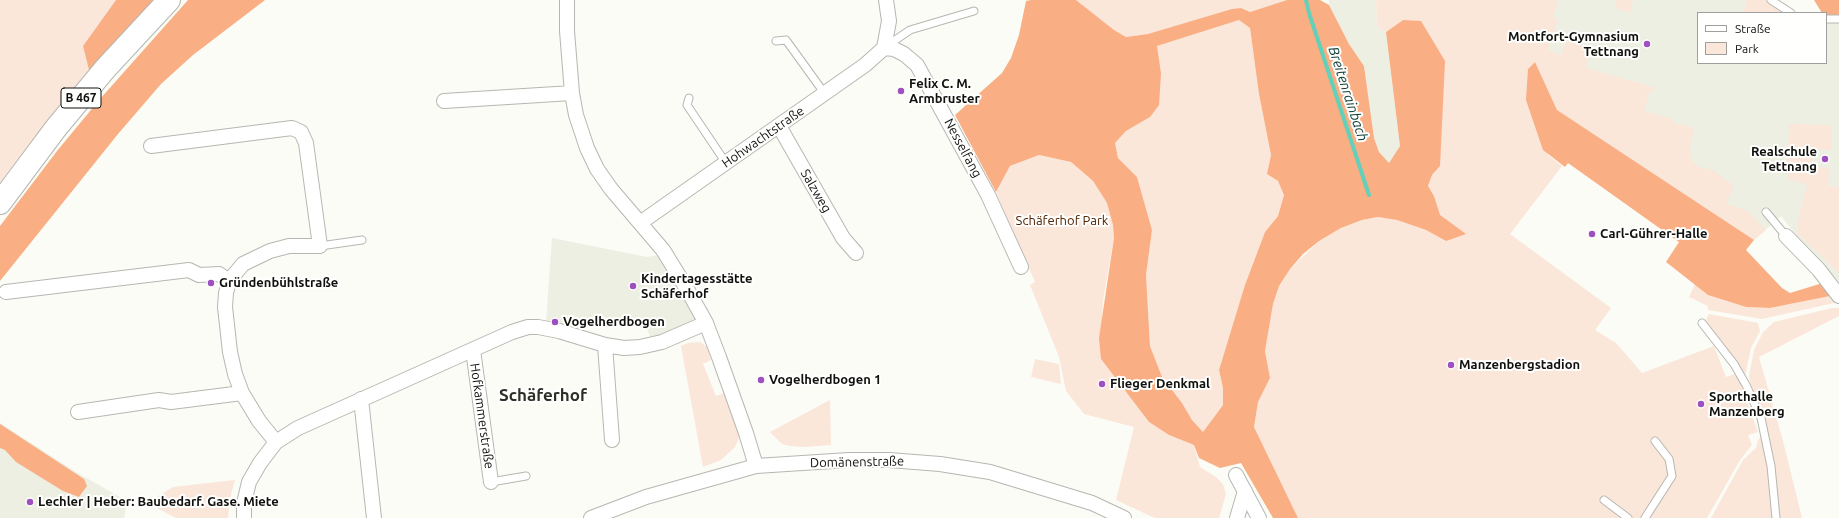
<!DOCTYPE html>
<html>
<head>
<meta charset="utf-8">
<style>
	body { margin:0 }
	#map { position:relative; width:1839px; height:518px; overflow:hidden; background:#fbfcf6; font-family:Ubuntu,sans-serif }
	canvas { display:block }
	.legend { position:absolute; left:1697px; top:12px; width:130px; height:52px; box-sizing:border-box; background:#fffffe; border:1px solid #9f9f9e; margin:0; padding:5px 7px; list-style:none; font-size:12px; color:#10100e }
	.legend li { display:flex; align-items:center; gap:8px; height:20px }
	.legend b { width:20px; border:1px solid #9f9f9e }
</style>
</head>
<body>
<div id="map">
<canvas width="1839" height="518"></canvas>
<ul class="legend">
<li><b style="height:5px;background:#fff"></b>Straße</li>
<li><b style="height:11px;background:#fbe6da"></b>Park</li>
</ul>
</div>
<script>
const ctx = document.querySelector('canvas').getContext('2d');
ctx.lineJoin = 'round';
function fillPath(path, color) {
  ctx.fillStyle = color;
  ctx.fill(path, 'evenodd');
}
function shape(rows) {
  const path = new Path2D();
  for (const r of rows) {
    path.moveTo(r[0], r[1]);
    for (let i = 2; i < r.length; i += 2) path.lineTo(r[i], r[i + 1]);
  }
  return path;
}
function trace(path, color, width, dash) {
  ctx.strokeStyle = color;
  ctx.lineWidth = width;
  ctx.lineCap = dash ? 'butt' : 'round';
  ctx.setLineDash(dash || []);
  ctx.stroke(path);
}
function drawText(font, color, halo, rows, align = 'center') {
  ctx.font = font + ' Ubuntu,sans-serif';
  ctx.lineWidth = 4;
  ctx.setLineDash([]);
  ctx.textBaseline = 'middle';
  ctx.strokeStyle = halo;
  ctx.fillStyle = color;
  for (const [text, x, y, turn = 0] of rows) {
    ctx.save();
    ctx.translate(x, y);
    ctx.rotate((+turn || 0) * Math.PI / 180);
    ctx.textAlign = isNaN(turn) ? turn : align;
    if (halo) ctx.strokeText(text, 0, 0);
    ctx.fillText(text, 0, 0);
    ctx.restore();
  }
}
fillPath(shape([
	[1329,0,1376,0,1377,27,1386,32,1400,146,1389,163,1379,152,1374,138,1364,66,1349,44,1329,5],
	[1524,0,1771,0,1791,13,1698,13,1698,63,1826,63,1826,19,1839,19,1839,290,1781,216,1754,240,1557,110],
	[552,238,647,257,659,255,700,324,653,344,645,324,595,319,582,330,546,322],
	[0,423,76,472,127,501,124,518,0,518]
]), '#edefe3');
fillPath(shape([
	[0,0,116,0,83,46,89,70,0,185],
	[1076,0,1287,0,1250,12,1241,8,1148,34,1126,37,1114,30],
	[1376,0,1558,0,1553,18,1558,19,1548,50,1562,55,1566,41,1591,47,1586,66,1589,69,1657,88,1649,93,1644,111,1673,119,1674,123,1694,128,1690,148,1692,161,1699,167,1713,170,1734,186,1726,204,1748,211,1766,230,1754,240,1557,110,1535,62,1528,69,1548,155,1562,166,1510,234,1611,308,1595,330,1616,343,1642,373,1714,346,1726,377,1737,373,1758,432,1748,435,1752,445,1740,460,1707,518,1298,518,1254,427,1258,402,1270,378,1265,351,1273,304,1279,286,1290,269,1319,241,1341,228,1362,220,1378,217,1397,220,1426,230,1446,241,1434,196,1428,186,1432,175,1440,166,1403,20,1386,32,1377,27],
	[1617,0,1633,0,1630,13,1615,8],
	[1747,0,1771,0,1783,8,1783,13,1743,13],
	[1239,20,1250,28,1259,94,1271,155,1267,174,1278,181,1284,195,1278,216,1265,232,1246,283,1219,370,1223,388,1223,405,1203,432,1192,420,1182,403,1162,377,1150,346,1146,275,1152,230,1137,177,1118,158,1115,143,1126,131,1150,117,1161,73,1157,46],
	[1789,124,1832,125,1831,150,1812,149,1811,167,1829,168,1828,186,1839,187,1839,273,1798,234,1798,221,1807,184,1787,179],
	[1039,155,1071,162,1093,181,1107,203,1113,225,1114,238,1103,301,1101,359,1149,422,1169,435,1194,445,1200,467,1216,477,1223,484,1226,494,1219,518,1155,518,1116,500,1134,427,1084,414,1066,391,1059,357,1030,285,1035,282,996,192,1010,166],
	[1695,284,1708,295,1746,307,1770,308,1835,295,1834,303,1762,319,1708,310,1708,306,1689,297],
	[1832,308,1839,308,1839,316,1759,357,1783,441,1802,518,1778,518,1771,448,1752,392,1749,376,1754,350,1763,332,1774,322],
	[1709,314,1758,323,1760,331,1751,348,1745,376,1722,343,1704,323],
	[700,342,707,347,711,360,703,364,716,396,727,392,740,430,739,438,735,447,721,460,703,467,681,346,688,343],
	[1035,359,1059,364,1061,384,1031,377],
	[830,400,831,445,804,447,790,446,782,444,770,432],
	[1763,434,1769,466,1774,518,1711,518,1743,460,1756,448,1758,440],
	[235,480,230,498,228,518,176,518,147,503,173,487]
]), '#fbe6da');
fillPath(shape([
	[116,0,156,0,89,70,83,46],
	[188,0,265,0,193,55,161,84,118,134,0,281,0,226,57,151,100,99],
	[1031,0,1076,0,1114,30,1126,37,1148,34,1232,9,1241,8,1250,12,1287,0,1320,0,1329,5,1349,44,1364,66,1374,138,1379,152,1389,163,1400,146,1386,32,1403,20,1421,21,1445,61,1440,166,1432,175,1428,186,1434,196,1440,215,1466,234,1446,241,1426,230,1397,220,1378,217,1362,220,1341,228,1319,241,1303,254,1290,269,1279,286,1273,304,1265,351,1270,378,1258,402,1254,427,1298,518,1273,518,1241,463,1220,468,1199,458,1194,445,1169,435,1149,422,1101,359,1099,338,1114,238,1113,225,1107,203,1093,181,1071,162,1039,155,1010,166,996,192,955,115,1002,73,1011,58,1019,35,1026,1],
	[1239,20,1250,28,1259,94,1271,155,1267,174,1278,181,1284,195,1278,216,1265,232,1245,285,1219,370,1223,388,1223,405,1203,432,1192,420,1182,403,1162,377,1150,346,1146,275,1152,230,1137,177,1118,158,1115,143,1126,131,1150,117,1159,105,1161,73,1157,46],
	[1814,0,1839,0,1839,19,1826,19,1826,13,1822,13],
	[1535,62,1557,110,1754,240,1746,250,1782,288,1790,293,1826,282,1835,295,1770,308,1746,307,1708,295,1666,262,1679,242,1568,163,1565,167,1543,150,1526,100,1528,69],
	[0,424,84,479,87,486,79,497,63,491,16,462,5,450,0,448]
]), '#f9ae83');
trace(shape([
	[1306,0,1309,13,1369,195]
]), '#64d0b9', 4);
const lane = shape([
	[1771,0,1791,13],
	[1826,19,1839,19],
	[776,41,786,40,825,94],
	[885,47,910,30,974,11],
	[689,98,687,105,726,163],
	[1766,212,1786,236],
	[320,246,362,240],
	[1702,323,1734,364,1746,385,1761,418,1771,466,1776,518],
	[491,482,526,476],
	[1604,500,1628,518],
	[1645,518,1672,476,1669,459,1655,441]
]);
const street = shape([
	[567,0,567,31,572,93,576,115,587,148,597,169,611,189,663,250,687,289,706,323,719,357,746,433,756,466],
	[884,48,894,49,904,54,917,65,988,195,1021,267],
	[884,48,889,21,886,0],
	[444,101,572,93],
	[779,126,843,238,856,253],
	[151,146,292,128,301,132,306,143,320,246,289,246,270,251,243,264,229,281,226,293,225,307,230,352,235,374,242,393,259,421,276,442],
	[640,223,865,65,884,48],
	[1786,236,1819,270,1839,296],
	[6,292,189,270,199,275,219,274,229,281],
	[605,345,612,440],
	[473,350,491,482],
	[361,399,374,518],
	[78,412,159,400,171,402,242,393],
	[1236,475,1259,518],
	[244,518,244,503,249,482,260,463,276,442,298,428,512,332,528,327,538,327,559,331,605,345,624,348,640,347,662,342,706,323],
	[591,518,646,497,756,466,849,460,889,460,940,464,990,472,1092,503,1124,518],
	[1237,518,1245,491]
]);
const primary = shape([
	[0,203,56,128,105,69,169,0]
]);
trace(lane, '#b6b7b1', 9);
trace(street, '#b6b7b1', 16);
trace(primary, '#b6b7b1', 24);
trace(lane, '#fff', 7);
trace(street, '#fff', 14);
trace(primary, '#fff', 22);
for (const [x, y, r, color] of [
	[1647,44,4,"#9e4fc0"],
	[901,91,4,"#9e4fc0"],
	[1825,159,4,"#9e4fc0"],
	[1592,234,4,"#9e4fc0"],
	[211,283,4,"#9e4fc0"],
	[633,286,4,"#9e4fc0"],
	[555,322,4,"#9e4fc0"],
	[1451,365,4,"#9e4fc0"],
	[761,380,4,"#9e4fc0"],
	[1102,384,4,"#9e4fc0"],
	[1701,404,4,"#9e4fc0"],
	[30,502,4,"#9e4fc0"]
]) {
  const dot = new Path2D();
  dot.arc(x, y, r, 0, 2 * Math.PI);
  ctx.fillStyle = color;
  ctx.fill(dot);
  trace(dot, '#fffffe', 1.5);
}
for (const [x, y, w] of [
	[81,98,40]
]) {
  const box = new Path2D();
  box.roundRect(x - w / 2, y - 10, w, 20, 3);
  ctx.fillStyle = '#fffffe';
  ctx.fill(box);
  trace(box, '#10100e', 1);
}
drawText('bold 12px', '#10100e', null, [
	["B 467",81,98]
]);
drawText('bold 13px', '#10100e', '#fffffe', [
	["Montfort-Gymnasium",1639,37,"right"],
	["Tettnang",1639,52,"right"],
	["Felix C. M.",909,84],
	["Armbruster",909,99],
	["Realschule",1817,152,"right"],
	["Tettnang",1817,167,"right"],
	["Carl-Gührer-Halle",1600,234],
	["Kindertagesstätte",641,279],
	["Schäferhof",641,294],
	["Gründenbühlstraße",219,283],
	["Vogelherdbogen",563,322],
	["Manzenbergstadion",1459,365],
	["Vogelherdbogen 1",769,380],
	["Flieger Denkmal",1110,384],
	["Sporthalle",1709,397],
	["Manzenberg",1709,412],
	["Lechler | Heber: Baubedarf. Gase. Miete",38,502]
], 'left');
drawText('13px', '#10100e', '#fffffe', [
	["Hohwachtstraße",763,137,-35],
	["Nesselfang",963,148,62],
	["Salzweg",816,191,60],
	["Hofkammerstraße",482,416,82],
	["Domänenstraße",857,462,-1]
]);
drawText('13px', '#512202', '#fffffe', [
	["Schäferhof Park",1062,221]
]);
drawText('italic 14px', '#083b32', '#fffffe', [
	["Breitenrainbach",1348,94,72]
]);
drawText('bold 17px', '#2e2e2a', '#fffffe', [
	["Schäferhof",543,395]
]);
</script>
</body>
</html>
